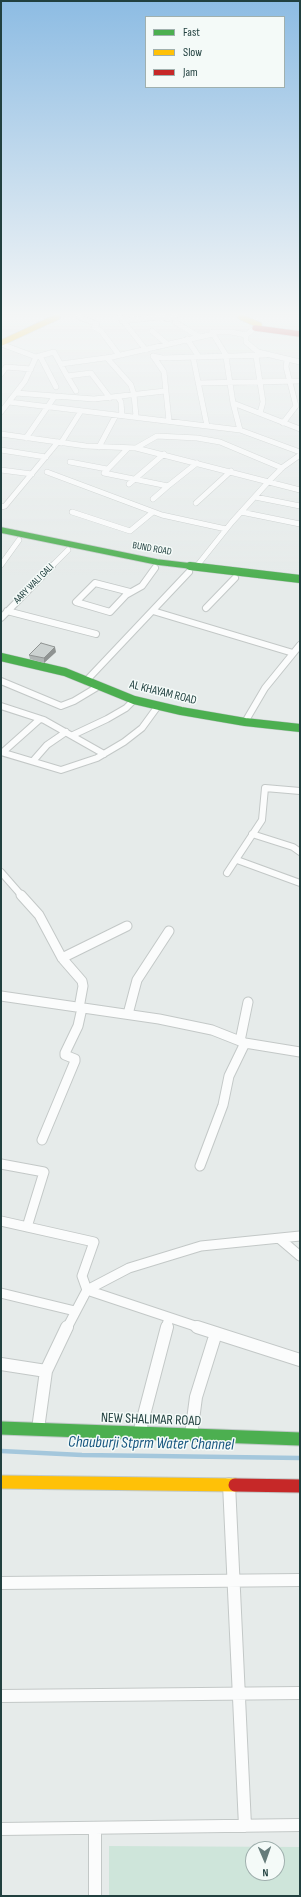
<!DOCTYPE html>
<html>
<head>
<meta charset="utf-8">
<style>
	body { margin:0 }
	#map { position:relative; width:301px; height:1897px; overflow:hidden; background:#e6ebea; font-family:"Sofia Sans Condensed",sans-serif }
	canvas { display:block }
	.frame { position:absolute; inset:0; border:2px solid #21403f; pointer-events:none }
	.legend { position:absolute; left:145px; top:16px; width:140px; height:72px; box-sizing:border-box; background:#f4faf8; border:1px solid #a0b0ae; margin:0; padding:5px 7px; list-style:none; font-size:12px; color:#21403f }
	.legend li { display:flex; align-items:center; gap:8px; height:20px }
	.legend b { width:20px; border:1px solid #a0b0ae }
	.north { position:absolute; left:245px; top:1841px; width:40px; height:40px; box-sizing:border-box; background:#f4faf8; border:1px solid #a0b0ae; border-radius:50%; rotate:178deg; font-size:11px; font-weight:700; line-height:16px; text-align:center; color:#21403f }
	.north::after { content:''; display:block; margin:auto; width:14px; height:18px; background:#667c7b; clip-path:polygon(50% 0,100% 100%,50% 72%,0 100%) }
</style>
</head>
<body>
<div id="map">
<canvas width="301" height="1897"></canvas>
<div class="frame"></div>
<ul class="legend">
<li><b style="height:5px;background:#4caf50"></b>Fast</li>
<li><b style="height:5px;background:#ffc107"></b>Slow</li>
<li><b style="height:5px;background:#c62828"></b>Jam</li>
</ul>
<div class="north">N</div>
</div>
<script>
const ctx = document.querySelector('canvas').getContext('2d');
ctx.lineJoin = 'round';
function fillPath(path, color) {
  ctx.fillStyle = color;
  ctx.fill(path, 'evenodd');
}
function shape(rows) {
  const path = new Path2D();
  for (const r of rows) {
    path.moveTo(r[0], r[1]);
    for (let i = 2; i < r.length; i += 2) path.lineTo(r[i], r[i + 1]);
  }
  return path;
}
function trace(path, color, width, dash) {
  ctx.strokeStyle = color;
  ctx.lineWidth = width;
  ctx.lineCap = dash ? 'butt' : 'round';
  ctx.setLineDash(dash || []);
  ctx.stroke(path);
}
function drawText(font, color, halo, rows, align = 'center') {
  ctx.font = font + ' "Sofia Sans Condensed",sans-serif';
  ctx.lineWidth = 3;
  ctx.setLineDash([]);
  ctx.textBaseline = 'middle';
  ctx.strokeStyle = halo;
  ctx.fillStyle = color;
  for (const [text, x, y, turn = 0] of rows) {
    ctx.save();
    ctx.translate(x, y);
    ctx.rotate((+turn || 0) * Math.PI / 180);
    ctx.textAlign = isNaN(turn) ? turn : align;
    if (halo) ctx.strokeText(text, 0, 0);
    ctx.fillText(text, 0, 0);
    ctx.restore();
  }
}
fillPath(shape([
	[109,1846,300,1847,300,1896,109,1896],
	[253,1849,277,1849,277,1873,253,1873]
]), '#cee5da');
trace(shape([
	[1,1451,82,1455,300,1458]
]), '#a4c7dc', 4.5);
const streetFar3 = shape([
	[79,317,97,324],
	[120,317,146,350],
	[164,317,167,319,175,317],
	[122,321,160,317],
	[175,322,198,336],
	[94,327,101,331,119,355],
	[255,328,246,335,246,342,258,352,300,362],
	[152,331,167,344],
	[187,339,199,357],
	[1,344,36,357,54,352,67,376,91,373,110,398],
	[40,356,56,387],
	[153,356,162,358,266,355],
	[153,356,164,372,169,421],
	[256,356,263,402,260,413],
	[193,357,207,426],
	[226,357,233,403,240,430],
	[227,357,212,332,231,332,246,335],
	[107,358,131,385,134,395,136,416],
	[61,364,112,357,213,334],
	[1,374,6,367,31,369],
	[67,376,76,391],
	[198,383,300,381],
	[16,393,94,399,165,391],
	[118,397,121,402,122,416],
	[9,402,240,430,300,452],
	[233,403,300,429],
	[1,412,25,381,36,357],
	[283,423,296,406,286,367,287,360],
	[1,434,86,446,136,448,300,490],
	[26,438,55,396],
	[61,443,81,411],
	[99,447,116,415],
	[128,448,104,473,168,486,197,463],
	[136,448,157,436,197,438,220,442,282,468],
	[1,450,46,457],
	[70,462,107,469],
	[1,470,32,474],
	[47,472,162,515,226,529],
	[129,484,164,454],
	[255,497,300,506],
	[153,499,168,486],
	[196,503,231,471],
	[1,507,5,506,58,442],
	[72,512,130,531,153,512],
	[241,512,300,524],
	[1,565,19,540],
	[51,567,68,550],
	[196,567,232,522,269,481,283,467,300,455]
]);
const streetFar2 = shape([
	[130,592,95,583,76,602,110,612,126,595,142,586,155,568],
	[206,608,235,578],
	[7,611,96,634],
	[153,611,293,653],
	[1,618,52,566],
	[1,681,61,706,74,701,99,686],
	[86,681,189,572],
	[1,706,44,720,104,754],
	[245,722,265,688,300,645],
	[73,735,107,719,126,708,134,700],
	[1,752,61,770,97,758,124,742,142,728,158,706],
	[3,752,40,719],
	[33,761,47,745,66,732],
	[252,834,293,847,300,852],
	[237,860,300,883],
	[1,872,22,896],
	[227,873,262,820,265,788,300,791]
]);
const streetFar1 = shape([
	[21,895,39,915,62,958,82,981,83,986,79,1008],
	[62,958,127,926],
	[1,996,159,1019,212,1030,245,1043,300,1052],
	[128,1014,137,980,169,931],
	[240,1041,248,1002],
	[42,1140,75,1061,75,1059,65,1055,65,1053,78,1026,82,1008],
	[1,1164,44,1172,27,1227],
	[200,1166,223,1105,229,1076,245,1043],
	[1,1221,94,1242,82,1276,87,1290,201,1328],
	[280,1239,300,1256],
	[1,1293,75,1311],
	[67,1328,87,1290,129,1268,201,1246,300,1236],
	[166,1328,169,1318]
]);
const street = shape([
	[197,1327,300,1360],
	[1,1364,46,1371],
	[38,1429,46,1371,67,1327],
	[139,1434,167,1327],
	[191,1435,196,1397,216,1333],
	[229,1484,245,1826],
	[1,1583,300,1580],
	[1,1696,300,1693],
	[95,1828,95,1896],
	[1,1829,300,1825]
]);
const fastFar2 = shape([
	[1,530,157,562,199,567]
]);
const fastFar1 = shape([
	[190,566,300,579],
	[1,657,65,672,134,700,181,711,245,722,300,728]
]);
const fast = shape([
	[1,1428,300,1439]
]);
const slowFar1 = shape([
	[241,317,259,325],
	[1,343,57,317]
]);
const slow = shape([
	[1,1482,235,1485]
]);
const jamFar1 = shape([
	[255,328,300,334]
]);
const jam = shape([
	[235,1485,300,1486]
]);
trace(streetFar3, '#c3c8c7', 6);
trace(streetFar2, '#c3c8c7', 8);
trace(streetFar1, '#c3c8c7', 11);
trace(street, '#c3c8c7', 14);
trace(fastFar2, '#c1c9c8', 7);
trace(fastFar1, '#c1c9c8', 9);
trace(fast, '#c1c9c8', 15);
trace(slowFar1, '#c1c9c8', 7);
trace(slow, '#c1c9c8', 15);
trace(jamFar1, '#c1c9c8', 7);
trace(jam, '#c1c9c8', 15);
trace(streetFar3, '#fbfcfc', 5);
trace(streetFar2, '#fbfcfc', 6);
trace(streetFar1, '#fbfcfc', 9);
trace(street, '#fbfcfc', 12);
trace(fastFar2, '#4caf50', 5.5);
trace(fastFar1, '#4caf50', 8);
trace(fast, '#4caf50', 13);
trace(slowFar1, '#ffc107', 5.5);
trace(slow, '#ffc107', 13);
trace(jamFar1, '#c62828', 5.5);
trace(jam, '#c62828', 13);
fillPath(shape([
	[56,652,44,663,30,659,29,655]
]), '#afb5b4');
fillPath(shape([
	[55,647,56,652,44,663,44,658]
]), '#8f9392');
const building = shape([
	[41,643,55,647,44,658,29,655,41,643]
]);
fillPath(building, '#ccd2d1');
trace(building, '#8f9392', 1);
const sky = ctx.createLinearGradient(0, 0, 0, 582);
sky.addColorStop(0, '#8dbce3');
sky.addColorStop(0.54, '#f4f6f6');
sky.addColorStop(1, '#f4f6f600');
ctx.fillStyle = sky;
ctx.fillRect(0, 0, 301, 582);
drawText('10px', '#21403f', '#f4faf8', [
	["BUND ROAD",152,549,10],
	["AARY WALI GALI",34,584,-45]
]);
drawText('12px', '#21403f', '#f4faf8', [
	["AL KHAYAM ROAD",163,693,14]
]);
drawText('14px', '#21403f', '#f4faf8', [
	["NEW SHALIMAR ROAD",151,1420,2]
]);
drawText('italic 16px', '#185780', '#f4faf8', [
	["Chauburji Stprm Water Channel",151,1444,1]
]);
</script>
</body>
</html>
